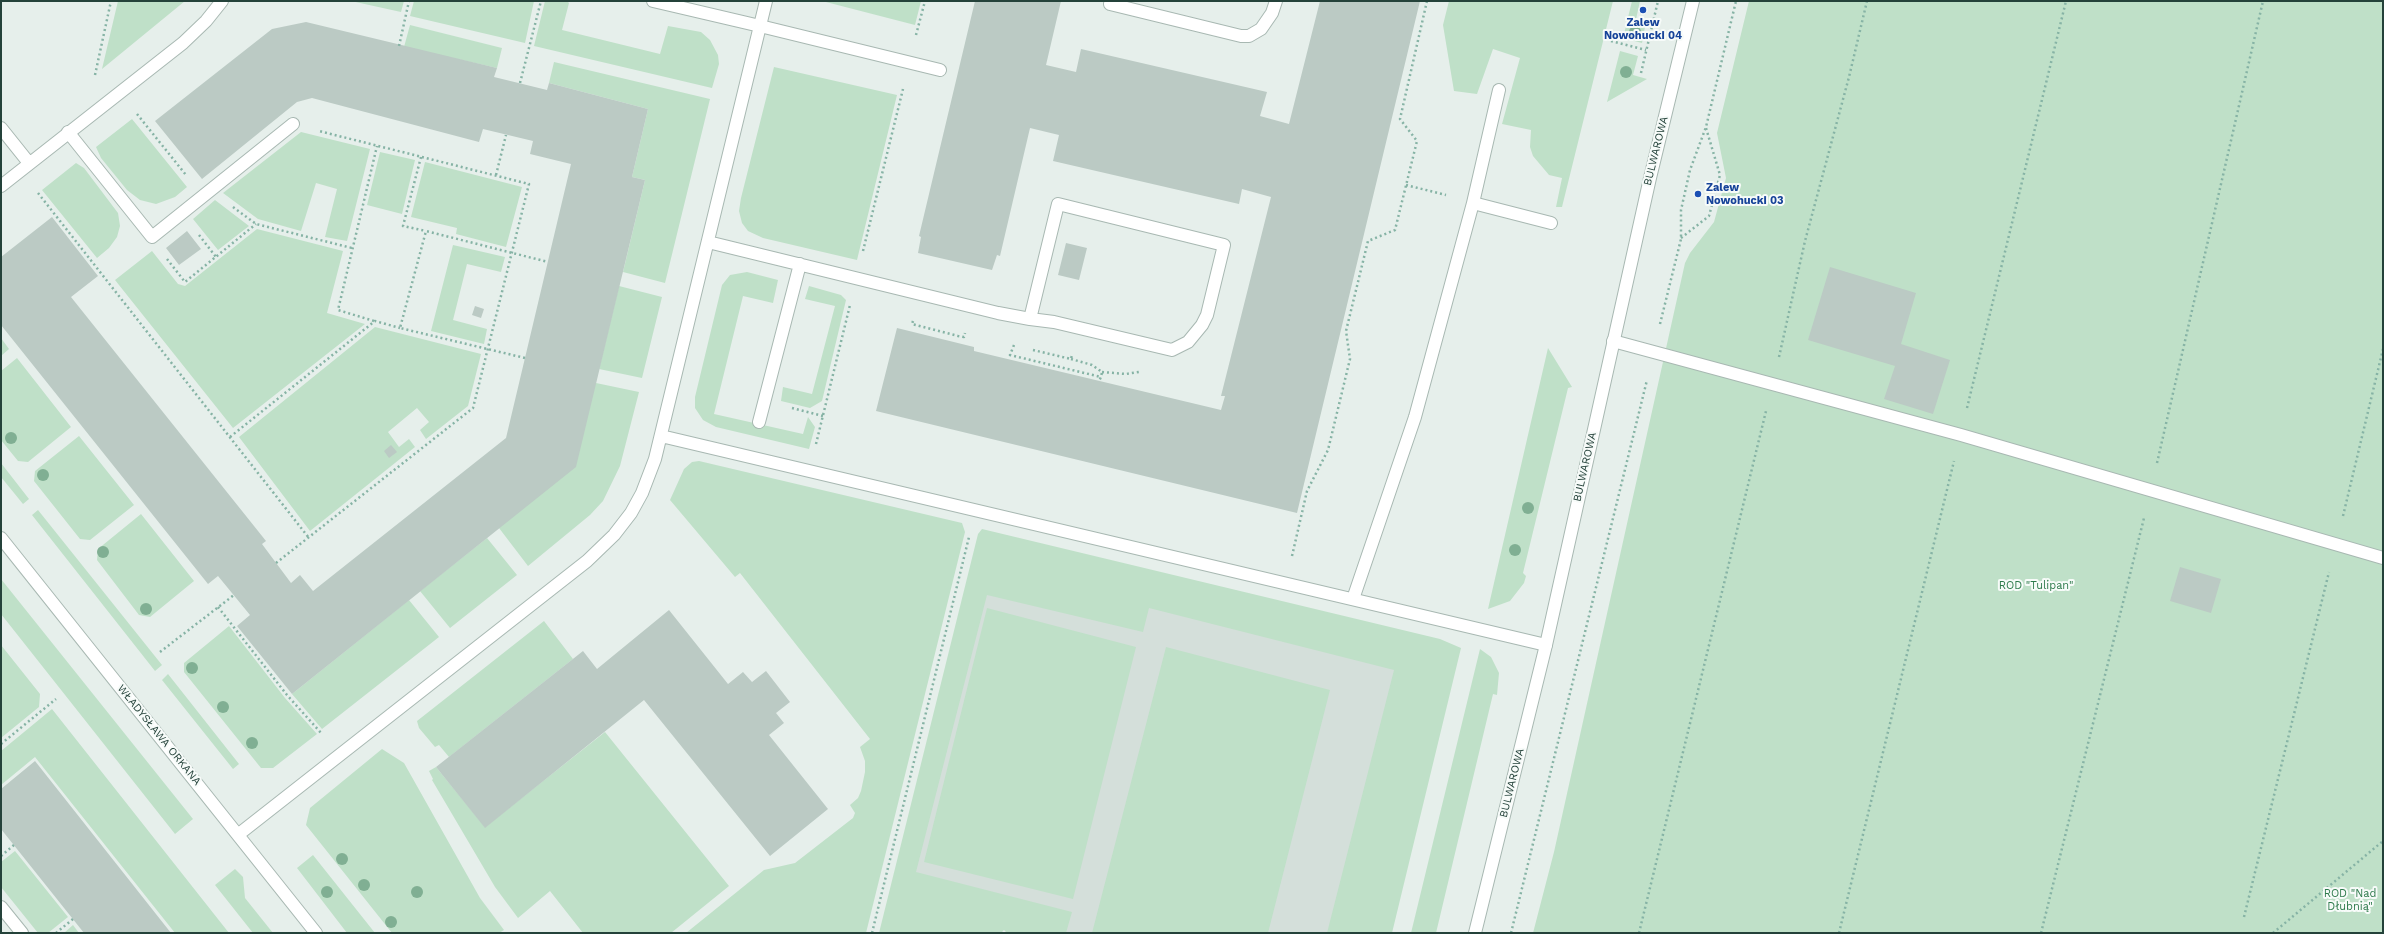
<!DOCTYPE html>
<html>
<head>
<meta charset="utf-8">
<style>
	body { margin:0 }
	#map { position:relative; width:2384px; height:934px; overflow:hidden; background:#e6efeb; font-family:"Work Sans",sans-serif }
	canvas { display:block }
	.frame { position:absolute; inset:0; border:2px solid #24423a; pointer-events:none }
</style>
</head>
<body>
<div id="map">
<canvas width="2384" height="934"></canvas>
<div class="frame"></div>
</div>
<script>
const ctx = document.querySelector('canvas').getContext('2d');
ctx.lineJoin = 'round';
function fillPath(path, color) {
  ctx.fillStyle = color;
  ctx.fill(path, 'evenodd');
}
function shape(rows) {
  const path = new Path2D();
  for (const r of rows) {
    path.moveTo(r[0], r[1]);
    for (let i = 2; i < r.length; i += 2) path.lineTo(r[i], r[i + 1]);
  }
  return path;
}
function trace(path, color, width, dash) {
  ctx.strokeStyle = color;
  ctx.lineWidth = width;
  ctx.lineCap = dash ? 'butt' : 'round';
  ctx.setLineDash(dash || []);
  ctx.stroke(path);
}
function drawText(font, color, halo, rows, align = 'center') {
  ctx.font = font + ' "Work Sans",sans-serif';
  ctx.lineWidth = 4;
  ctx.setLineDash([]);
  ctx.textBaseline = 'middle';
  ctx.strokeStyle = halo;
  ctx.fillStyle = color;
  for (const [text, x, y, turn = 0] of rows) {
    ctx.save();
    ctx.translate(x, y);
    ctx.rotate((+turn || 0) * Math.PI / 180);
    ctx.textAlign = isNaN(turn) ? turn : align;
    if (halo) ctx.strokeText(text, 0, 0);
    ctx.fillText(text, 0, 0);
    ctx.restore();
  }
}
fillPath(shape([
	[983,563,1428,669,1367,933,1064,933,904,884]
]), '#d4dfda');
fillPath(shape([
	[118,1,185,1,102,69],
	[351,1,404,1,401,12],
	[414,1,534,1,525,43,410,16],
	[545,1,567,1,569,3,562,30,660,54,668,26,701,32,710,40,718,55,719,64,712,88,534,46],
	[822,1,921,1,915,25],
	[1449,1,1613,1,1562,207,1556,207,1562,178,1549,175,1533,156,1530,147,1531,130,1502,124,1520,58,1493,49,1477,94,1454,91,1443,25],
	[1632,1,1640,1,1635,24,1645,27,1642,43,1623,38],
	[1749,1,2383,1,2383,933,1533,933,1554,852,1685,263,1690,253,1714,222,1726,178,1717,133],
	[410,25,502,48,497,68,404,47],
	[1620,51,1638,56,1633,75,1647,79,1607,102],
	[554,62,710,99,665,283,623,272,645,180,632,177,648,109,549,83],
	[774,67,897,95,857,260,763,238,748,231,742,223,739,211,741,198],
	[132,119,187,187,175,197,156,204,140,200,127,190,101,158,96,147],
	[301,132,370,149,347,241,325,237,337,189,316,183,301,231,258,219,223,193],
	[380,152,415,160,402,214,367,205],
	[425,162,522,187,506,247,456,234,457,228,411,217],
	[76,163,84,168,118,213,120,226,117,237,109,248,97,258,42,190],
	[215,200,249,226,218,250,193,219],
	[257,229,343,251,327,313,365,324,233,428,115,280,152,251,178,284,185,286],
	[453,245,505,257,501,272,467,264,453,320,487,329,484,344,431,331],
	[747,272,778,280,773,303,743,296,714,414,803,434,808,417,815,427,809,449,716,427,703,420,695,408,695,397,722,285,730,275],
	[619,286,662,297,642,378,599,369],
	[809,286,841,295,846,300,822,401,810,408,781,401,783,387,812,394,835,306,805,299],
	[375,327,481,354,468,406,426,439,420,430,429,422,417,408,388,432,399,447,409,439,415,447,310,531,239,437],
	[1,338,9,349,1,356],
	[1548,348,1572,387,1568,388,1523,573,1526,576,1524,583,1510,601,1488,609],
	[17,358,71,427,28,462,18,461,1,440,1,371],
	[596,383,639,392,620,466,603,501,590,515,528,566,499,528],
	[79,436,134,505,90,540,80,539,34,481,35,471],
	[699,461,962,523,965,532,866,933,686,933,764,870,795,863,853,818,855,813,850,805,858,798,861,791,865,772,865,761,860,747,870,739,740,573,735,577,670,500,684,469,692,462],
	[1,463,29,499,23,504,1,477],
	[38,510,162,665,155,671,32,515],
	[141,514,194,581,150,617,139,615,97,560,98,549],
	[982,529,1440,639,1461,648,1392,933,1327,933,1394,670,1149,608,1143,632,987,595,916,872,1072,912,1066,933,1007,933,1004,930,1001,933,879,933,978,534],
	[487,538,517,575,450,628,420,591],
	[1,579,193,819,175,834,1,614],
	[409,600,439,637,322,729,292,694],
	[987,608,1136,647,1073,899,924,862],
	[544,621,573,659,449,757,439,745,435,747,419,728,417,721],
	[229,626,285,698,317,734,273,768,261,768,184,672,184,663],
	[1,645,40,694,39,707,1,738],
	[1166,647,1330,690,1268,933,1092,933],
	[1480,649,1491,657,1499,673,1497,695,1493,694,1436,933,1411,933],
	[168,674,239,764,233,769,162,680],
	[52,709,229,933,175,933,35,757,1,785,1,751],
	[605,732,729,886,671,933,583,933,550,891,518,918,495,887,432,780,433,779,429,771,436,767,485,827],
	[382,749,404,763,480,898,504,930,499,933,392,933,306,825,310,808],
	[15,851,68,917,48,933,38,933,1,887,1,862],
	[313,855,375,933,347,933,297,868],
	[235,869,243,877,245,898,273,933,253,933,215,885],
	[73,925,79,933,64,933]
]), '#bfe0c8');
fillPath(shape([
	[975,1,1061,1,1046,65,1076,72,1081,49,1267,92,1260,116,1289,124,1320,1,1420,1,1297,513,876,411,897,328,974,347,974,351,1221,410,1225,396,1221,396,1271,197,1242,189,1239,204,1053,161,1059,135,1030,128,1000,256,997,255,992,270,918,253,921,237,919,236],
	[306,22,497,68,494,77,547,90,549,83,648,109,632,177,645,180,576,467,292,694,237,626,250,615,218,576,208,584,1,325,1,257,52,217,98,276,71,297,266,541,262,544,291,583,300,575,313,591,506,438,571,164,530,154,533,141,483,129,479,142,312,98,297,102,202,179,155,121,272,29],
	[187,231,201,249,179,265,166,248],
	[1066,243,1087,248,1079,280,1058,275],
	[1830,267,1916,293,1901,344,1950,360,1933,414,1884,399,1895,366,1808,340],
	[475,306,484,309,481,318,472,315],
	[391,445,397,452,389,458,384,451],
	[2180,567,2221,579,2211,613,2170,601],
	[669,610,728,684,743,672,752,682,766,671,790,702,776,713,784,723,769,735,828,809,770,856,644,700,485,828,436,767,583,651,597,669],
	[35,761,171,933,84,933,1,829,1,789]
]), '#bbcac4');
const service = shape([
	[760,26,940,70],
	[68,132,152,237,293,124],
	[1613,341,1961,435,2383,558]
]);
const minor = shape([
	[653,1,760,26],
	[1111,1,1110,4,1241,36,1249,36,1261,29,1272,13,1276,1],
	[1,128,29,163],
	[1,186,183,43,206,21,222,1],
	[1473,203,1499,90],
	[708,242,998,313,1030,319,1054,322,1172,350,1188,342,1202,325,1207,315,1224,245,1058,204,1030,319],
	[759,422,800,264],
	[661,436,1546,645],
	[1,538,316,933],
	[1353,599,1415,417,1473,203,1551,223],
	[239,834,587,561,614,535,631,513,642,493,655,459,766,1],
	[1,907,22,933]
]);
const tertiary = shape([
	[1475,933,1546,645,1650,178,1693,1]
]);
trace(service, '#a8b8b2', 14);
trace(minor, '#a8b8b2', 14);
trace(tertiary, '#a8b8b2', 14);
trace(shape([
	[916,35,925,1],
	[1611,41,1646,50],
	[399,46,409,1],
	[1641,73,1658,1],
	[95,75,111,1],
	[520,83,541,1],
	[137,114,186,175],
	[421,157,403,226,426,231],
	[496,175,506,135],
	[1406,185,1446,195],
	[38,193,309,538],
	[233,207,256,224,352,248],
	[199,235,216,257],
	[1681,238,1709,216,1720,175,1706,128],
	[863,251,903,89],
	[167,259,185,282,256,224],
	[374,321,338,310,377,146],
	[913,321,912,324,958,336,964,337,965,333],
	[1660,324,1681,239,1681,210,1690,170,1706,127,1736,1],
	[1014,345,1010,355,1101,377,1099,381],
	[1033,350,1071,359,1072,355],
	[1779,357,1805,241,1849,77,1867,1],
	[525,358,400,328,426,231,548,262],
	[1071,359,1092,365,1102,372,1101,377],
	[1102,372,1126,374,1139,372],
	[792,408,823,416],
	[1967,408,2066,1],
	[230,437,375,321,400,328],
	[816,444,850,305],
	[2157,463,2263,1],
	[2343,516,2383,349],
	[1292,556,1307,491,1328,450,1350,359,1346,331,1368,241,1395,230,1417,141,1400,119,1427,1],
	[276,563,473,408,529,184,319,131],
	[218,607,287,695,322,734],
	[160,652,234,595],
	[1,744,56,699],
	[1,856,14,845],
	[2244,917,2329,572],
	[56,933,73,919],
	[872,933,969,537],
	[1511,933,1647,380],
	[1639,933,1766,411],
	[1839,933,1954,461],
	[2041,933,2144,518],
	[2273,933,2383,841]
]), '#86b3a5', 2.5, [2, 3]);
trace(service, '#fff', 12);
trace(minor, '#fff', 12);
trace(tertiary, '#fff', 12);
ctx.fillStyle = '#80af93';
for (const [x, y] of [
	[1635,32],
	[1626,72],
	[11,438],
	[43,475],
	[1528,508],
	[1515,550],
	[103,552],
	[146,609],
	[192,668],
	[223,707],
	[252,743],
	[342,859],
	[364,885],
	[327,892],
	[417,892],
	[391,922]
]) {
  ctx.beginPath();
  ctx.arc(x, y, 6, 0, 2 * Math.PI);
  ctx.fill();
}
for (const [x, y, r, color] of [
	[1643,10,4,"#1a4fb4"],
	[1698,194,4,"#1a4fb4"]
]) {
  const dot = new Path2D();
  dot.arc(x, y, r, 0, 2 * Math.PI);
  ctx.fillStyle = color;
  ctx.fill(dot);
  trace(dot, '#f7fbf9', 1.5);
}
drawText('bold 11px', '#164399', '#f7fbf9', [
	["Zalew",1643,23],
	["Nowohucki 04",1643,36],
	["Zalew",1706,188,"left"],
	["Nowohucki 03",1706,201,"left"]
]);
drawText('11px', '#24423a', '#f7fbf9', [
	["BULWAROWA",1656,151,-76],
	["BULWAROWA",1585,467,-77],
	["WŁADYSŁAWA ORKANA",159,735,51],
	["BULWAROWA",1512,783,-76]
]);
drawText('11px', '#2d7a4b', '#f7fbf9', [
	["ROD \"Tulipan\"",2036,586],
	["ROD \"Nad",2350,894],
	["Dłubnią\"",2350,907]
]);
</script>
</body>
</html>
